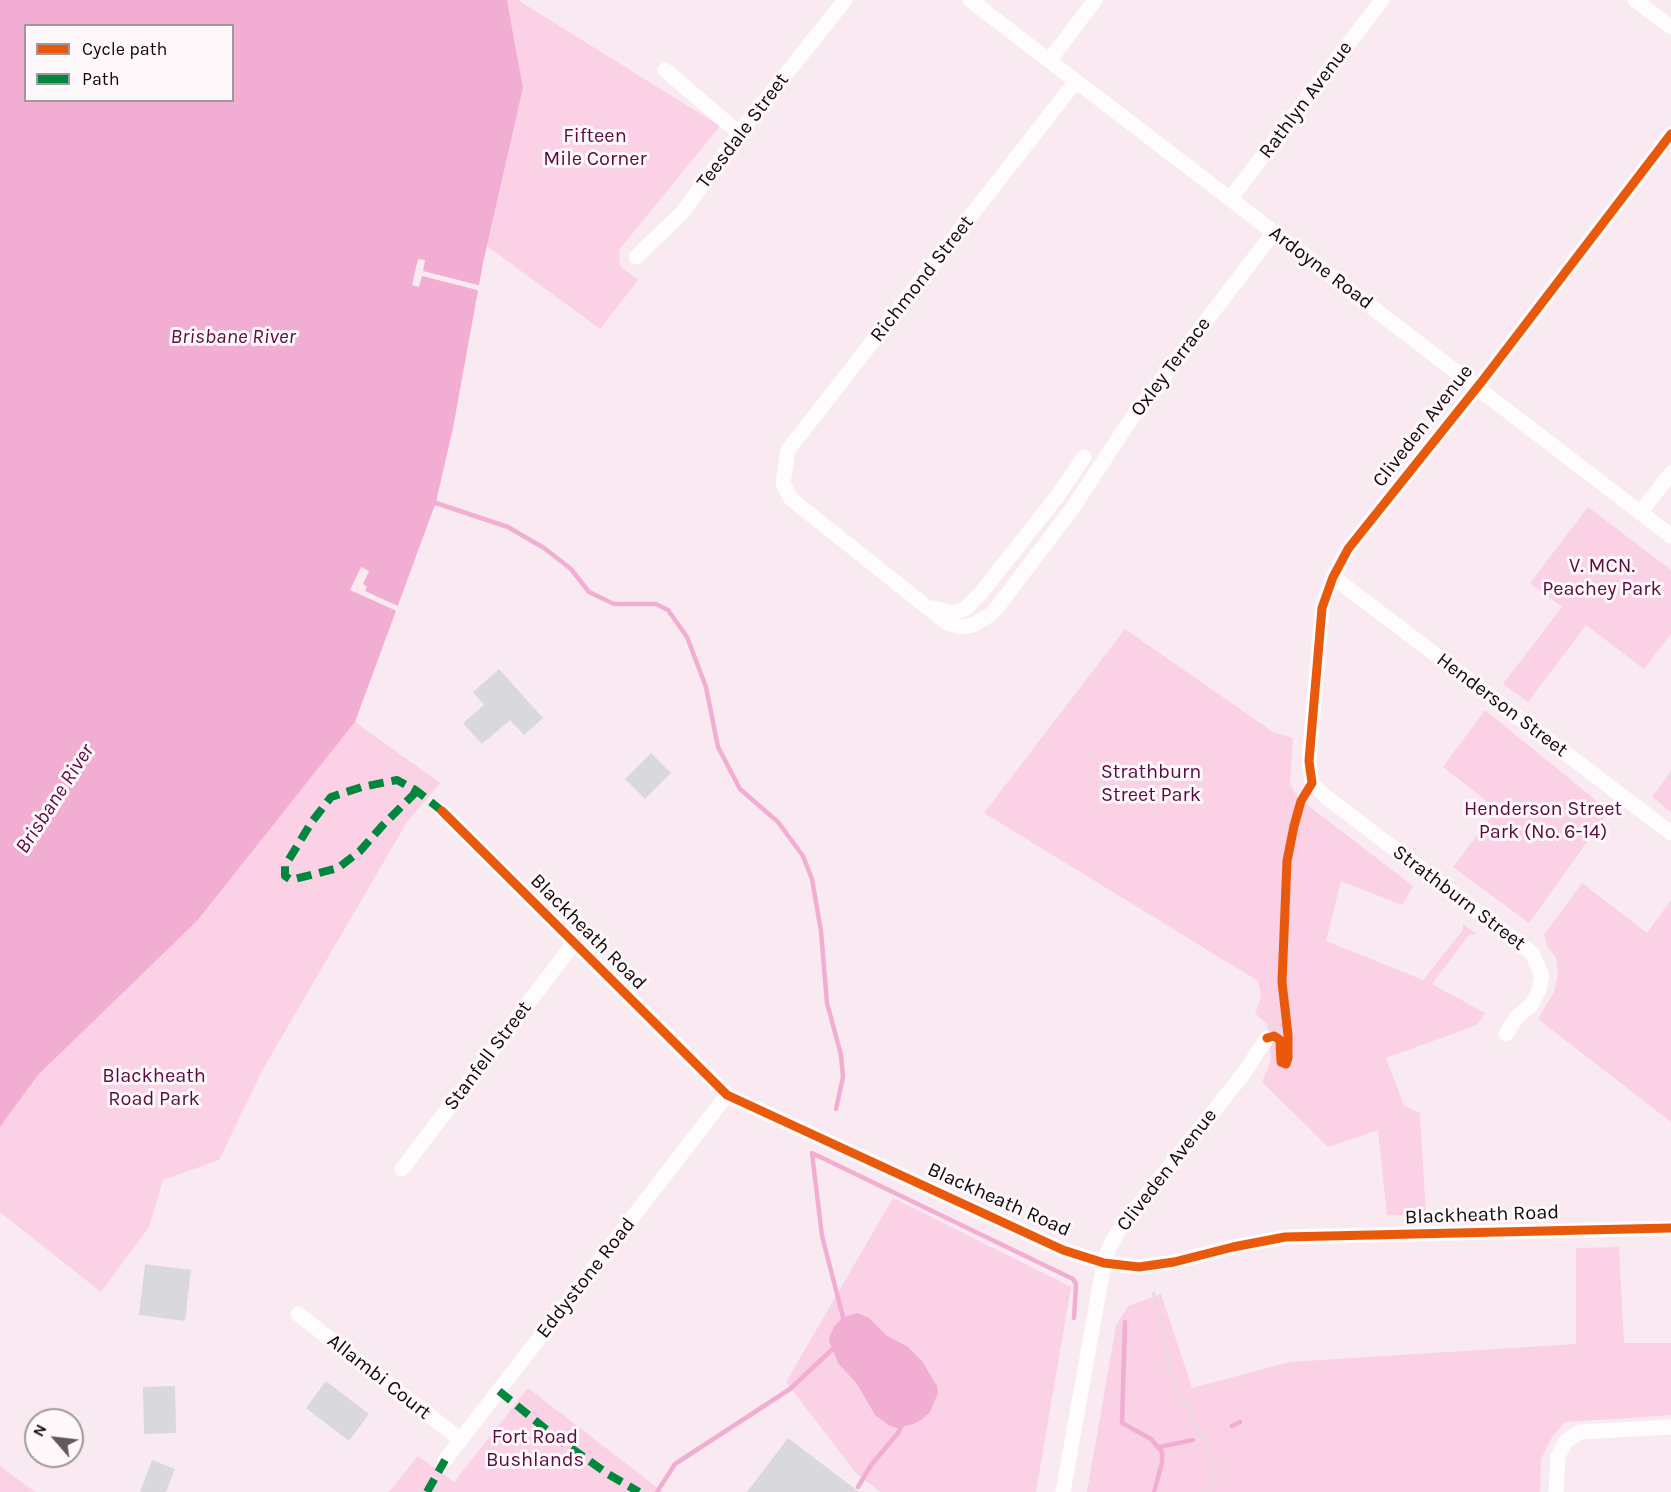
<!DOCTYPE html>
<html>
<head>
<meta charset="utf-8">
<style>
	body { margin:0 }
	#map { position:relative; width:1671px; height:1492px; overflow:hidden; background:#f9eaf1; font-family:Karla,sans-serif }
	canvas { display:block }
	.legend { position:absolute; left:24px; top:24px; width:210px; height:78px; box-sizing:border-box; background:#fef8fb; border:2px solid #9f989c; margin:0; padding:8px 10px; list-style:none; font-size:18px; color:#11090d }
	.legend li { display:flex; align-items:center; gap:12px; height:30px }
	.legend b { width:30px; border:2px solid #9f989c }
	.north { position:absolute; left:24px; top:1408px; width:60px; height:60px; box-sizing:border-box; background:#fef8fb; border:2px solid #9f989c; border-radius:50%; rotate:298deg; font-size:16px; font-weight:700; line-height:24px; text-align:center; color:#11090d }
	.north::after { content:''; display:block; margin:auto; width:21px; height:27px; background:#62585d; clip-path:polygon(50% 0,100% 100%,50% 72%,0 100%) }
</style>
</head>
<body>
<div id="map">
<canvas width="1671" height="1492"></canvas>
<ul class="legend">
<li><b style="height:8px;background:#e8590c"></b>Cycle path</li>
<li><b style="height:8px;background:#00873e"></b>Path</li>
</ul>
<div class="north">N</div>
</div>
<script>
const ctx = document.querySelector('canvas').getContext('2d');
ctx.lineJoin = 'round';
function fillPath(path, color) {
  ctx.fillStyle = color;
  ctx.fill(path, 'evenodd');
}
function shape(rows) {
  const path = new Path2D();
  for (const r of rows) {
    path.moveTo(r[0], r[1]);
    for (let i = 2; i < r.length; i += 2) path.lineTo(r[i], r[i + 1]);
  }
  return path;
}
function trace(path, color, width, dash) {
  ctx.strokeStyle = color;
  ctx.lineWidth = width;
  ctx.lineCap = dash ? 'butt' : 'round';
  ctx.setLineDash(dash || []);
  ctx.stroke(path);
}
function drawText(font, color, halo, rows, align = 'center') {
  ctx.font = font + ' Karla,sans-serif';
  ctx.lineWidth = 6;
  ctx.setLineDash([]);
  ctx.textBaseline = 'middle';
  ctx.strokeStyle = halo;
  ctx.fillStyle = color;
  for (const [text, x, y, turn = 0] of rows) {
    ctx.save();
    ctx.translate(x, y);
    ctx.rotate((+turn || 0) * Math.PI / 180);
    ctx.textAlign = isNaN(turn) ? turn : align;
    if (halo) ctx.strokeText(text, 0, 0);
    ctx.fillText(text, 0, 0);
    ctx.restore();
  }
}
fillPath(shape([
	[507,0,518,0,720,126,619,250,620,266,638,280,600,329,487,246,523,88],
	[1588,507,1671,570,1671,634,1644,669,1586,625,1528,702,1503,684,1562,607,1530,583],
	[1125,629,1273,732,1293,738,1290,783,1297,797,1413,886,1402,905,1341,881,1326,941,1423,980,1463,930,1463,924,1476,934,1469,935,1432,984,1485,1013,1477,1025,1386,1058,1404,1106,1420,1113,1426,1216,1387,1215,1378,1130,1328,1147,1262,1082,1271,1060,1267,1024,1255,1014,1261,997,1258,981,984,813],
	[1485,710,1609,811,1529,923,1453,867,1497,809,1443,767],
	[355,722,440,783,407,822,263,1069,219,1160,163,1180,149,1227,101,1292,0,1212,0,1127,38,1075,197,921],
	[1671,771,1671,812,1652,797],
	[1582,883,1647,933,1671,900,1671,1122,1538,1019,1554,992,1558,975,1556,958,1547,946,1544,935],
	[893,1198,1071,1287,1036,1492,880,1492,856,1473,786,1382],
	[1619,1247,1624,1343,1671,1343,1671,1415,1565,1422,1552,1437,1541,1459,1540,1492,1087,1492,1116,1326,1128,1306,1161,1294,1192,1388,1289,1362,1576,1344,1576,1248],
	[528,1388,663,1492,389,1492,418,1456,454,1482],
	[0,1466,35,1492,0,1492]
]), '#fad1e5');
fillPath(shape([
	[0,0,507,0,523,88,483,263,453,428,436,502,355,722,197,921,38,1075,0,1127],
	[26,26,232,26,232,100,26,100],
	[857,1313,869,1318,886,1335,908,1347,922,1361,937,1386,938,1393,930,1412,921,1420,913,1424,897,1428,890,1426,875,1415,857,1384,838,1363,829,1341,830,1335,834,1327,842,1318]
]), '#f2aed2');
fillPath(shape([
	[418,259,425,260,423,271,482,286,481,291,422,276,419,287,412,285],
	[361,567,369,571,363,584,367,587,365,591,400,607,399,612,350,590]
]), '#f9eaf1');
trace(shape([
	[430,501,508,527,544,548,571,569,589,592,614,604,656,604,668,610,687,637,706,687,718,747,740,789,778,822,803,856,812,879,821,931,827,1003,841,1055,843,1077,836,1109],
	[844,1321,822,1236,812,1153,1073,1279,1076,1284,1074,1318],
	[1125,1322,1122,1423,1151,1439,1162,1452,1162,1463,1154,1492],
	[1232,1426,1240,1422],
	[1159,1447,1193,1440],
	[858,1487,871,1465,898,1433,903,1422],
	[657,1492,675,1464,790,1389,837,1345]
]), '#f2aed2', 4.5);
fillPath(shape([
	[499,669,543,718,524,735,510,720,482,744,463,723,484,705,473,692],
	[651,753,671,773,645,799,625,779],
	[145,1264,191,1270,185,1321,139,1315],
	[326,1381,369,1414,349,1441,306,1408],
	[175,1386,176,1433,144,1434,143,1387],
	[788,1438,859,1492,747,1492],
	[152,1460,175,1469,166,1492,140,1492]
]), '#d9d8dd');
trace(shape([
	[1274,1026,1285,1009],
	[1153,1292,1165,1332,1169,1371,1213,1460,1215,1472,1211,1492]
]), '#e1dddf', 3, [4.5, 4.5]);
trace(shape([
	[970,0,1671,536],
	[1635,0,1671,27],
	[1049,61,1095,0],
	[665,70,739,133],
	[1076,81,788,450,783,483,791,499,947,623,961,627,973,625,990,615,999,605,1074,506,1131,419,1274,232],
	[1230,199,1382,0],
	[636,257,683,212,739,133,845,0],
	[1640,513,1671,473],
	[1333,577,1671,833],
	[933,608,954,613,966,608,981,593,1059,494,1084,457],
	[442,811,727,1095,1063,1250,1104,1263,1139,1267,1174,1262,1233,1247,1285,1237,1671,1228],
	[1506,1034,1516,1018,1532,1004,1539,990,1542,976,1532,953,1326,797,1312,783,1309,761,1322,608,1333,577,1348,549,1483,380,1671,134],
	[402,1169,574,943],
	[298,1314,461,1440],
	[445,1460,727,1095],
	[1063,1492,1104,1263,1109,1248,1121,1227,1244,1073,1267,1038],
	[1556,1492,1558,1456,1566,1441,1580,1432,1671,1427]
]), '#fefcfd', 15);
trace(shape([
	[417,791,383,825,360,851,338,868,291,880,285,876,285,866,311,823,331,797,362,787,397,780,417,791,442,811],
	[499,1391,558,1439,608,1474,639,1492],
	[427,1492,445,1460]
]), '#00873e', 8, [15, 8]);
trace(shape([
	[442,811,727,1095,1063,1250,1104,1263,1139,1267,1174,1262,1233,1247,1285,1237,1671,1228],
	[1267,1038,1274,1036,1280,1040,1281,1062,1286,1064,1288,1058,1288,1035,1282,982,1287,861,1294,826,1301,801,1312,783,1309,761,1322,608,1333,577,1348,549,1483,380,1671,134]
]), '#e8590c', 9);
drawText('20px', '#11090d', '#fef8fb', [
	["Rathlyn Avenue",1306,100,-53],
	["Teesdale Street",743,131,-53],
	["Ardoyne Road",1321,268,37],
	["Richmond Street",922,279,-52],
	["Oxley Terrace",1171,367,-53],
	["Cliveden Avenue",1423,426,-52],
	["Henderson Street",1502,705,37],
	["Strathburn Street",1459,898,37],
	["Blackheath Road",588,932,45],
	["Stanfell Street",488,1056,-53],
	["Cliveden Avenue",1167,1170,-52],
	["Blackheath Road",999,1200,24],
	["Blackheath Road",1482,1215,-2],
	["Eddystone Road",586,1278,-52],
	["Allambi Court",379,1377,38]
]);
drawText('20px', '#5b0b3f', '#fef8fb', [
	["Fifteen",595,136],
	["Mile Corner",595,159],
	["V. MCN.",1602,566],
	["Peachey Park",1602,589],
	["Strathburn",1151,772],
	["Street Park",1151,795],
	["Henderson Street",1543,809],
	["Park (No. 6-14)",1543,832],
	["Blackheath",154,1076],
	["Road Park",154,1099],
	["Fort Road",535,1437],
	["Bushlands",535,1460]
]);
drawText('italic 21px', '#5d0d40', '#fef8fb', [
	["Brisbane River",233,337],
	["Brisbane River",55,799,-57]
]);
</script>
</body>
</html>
